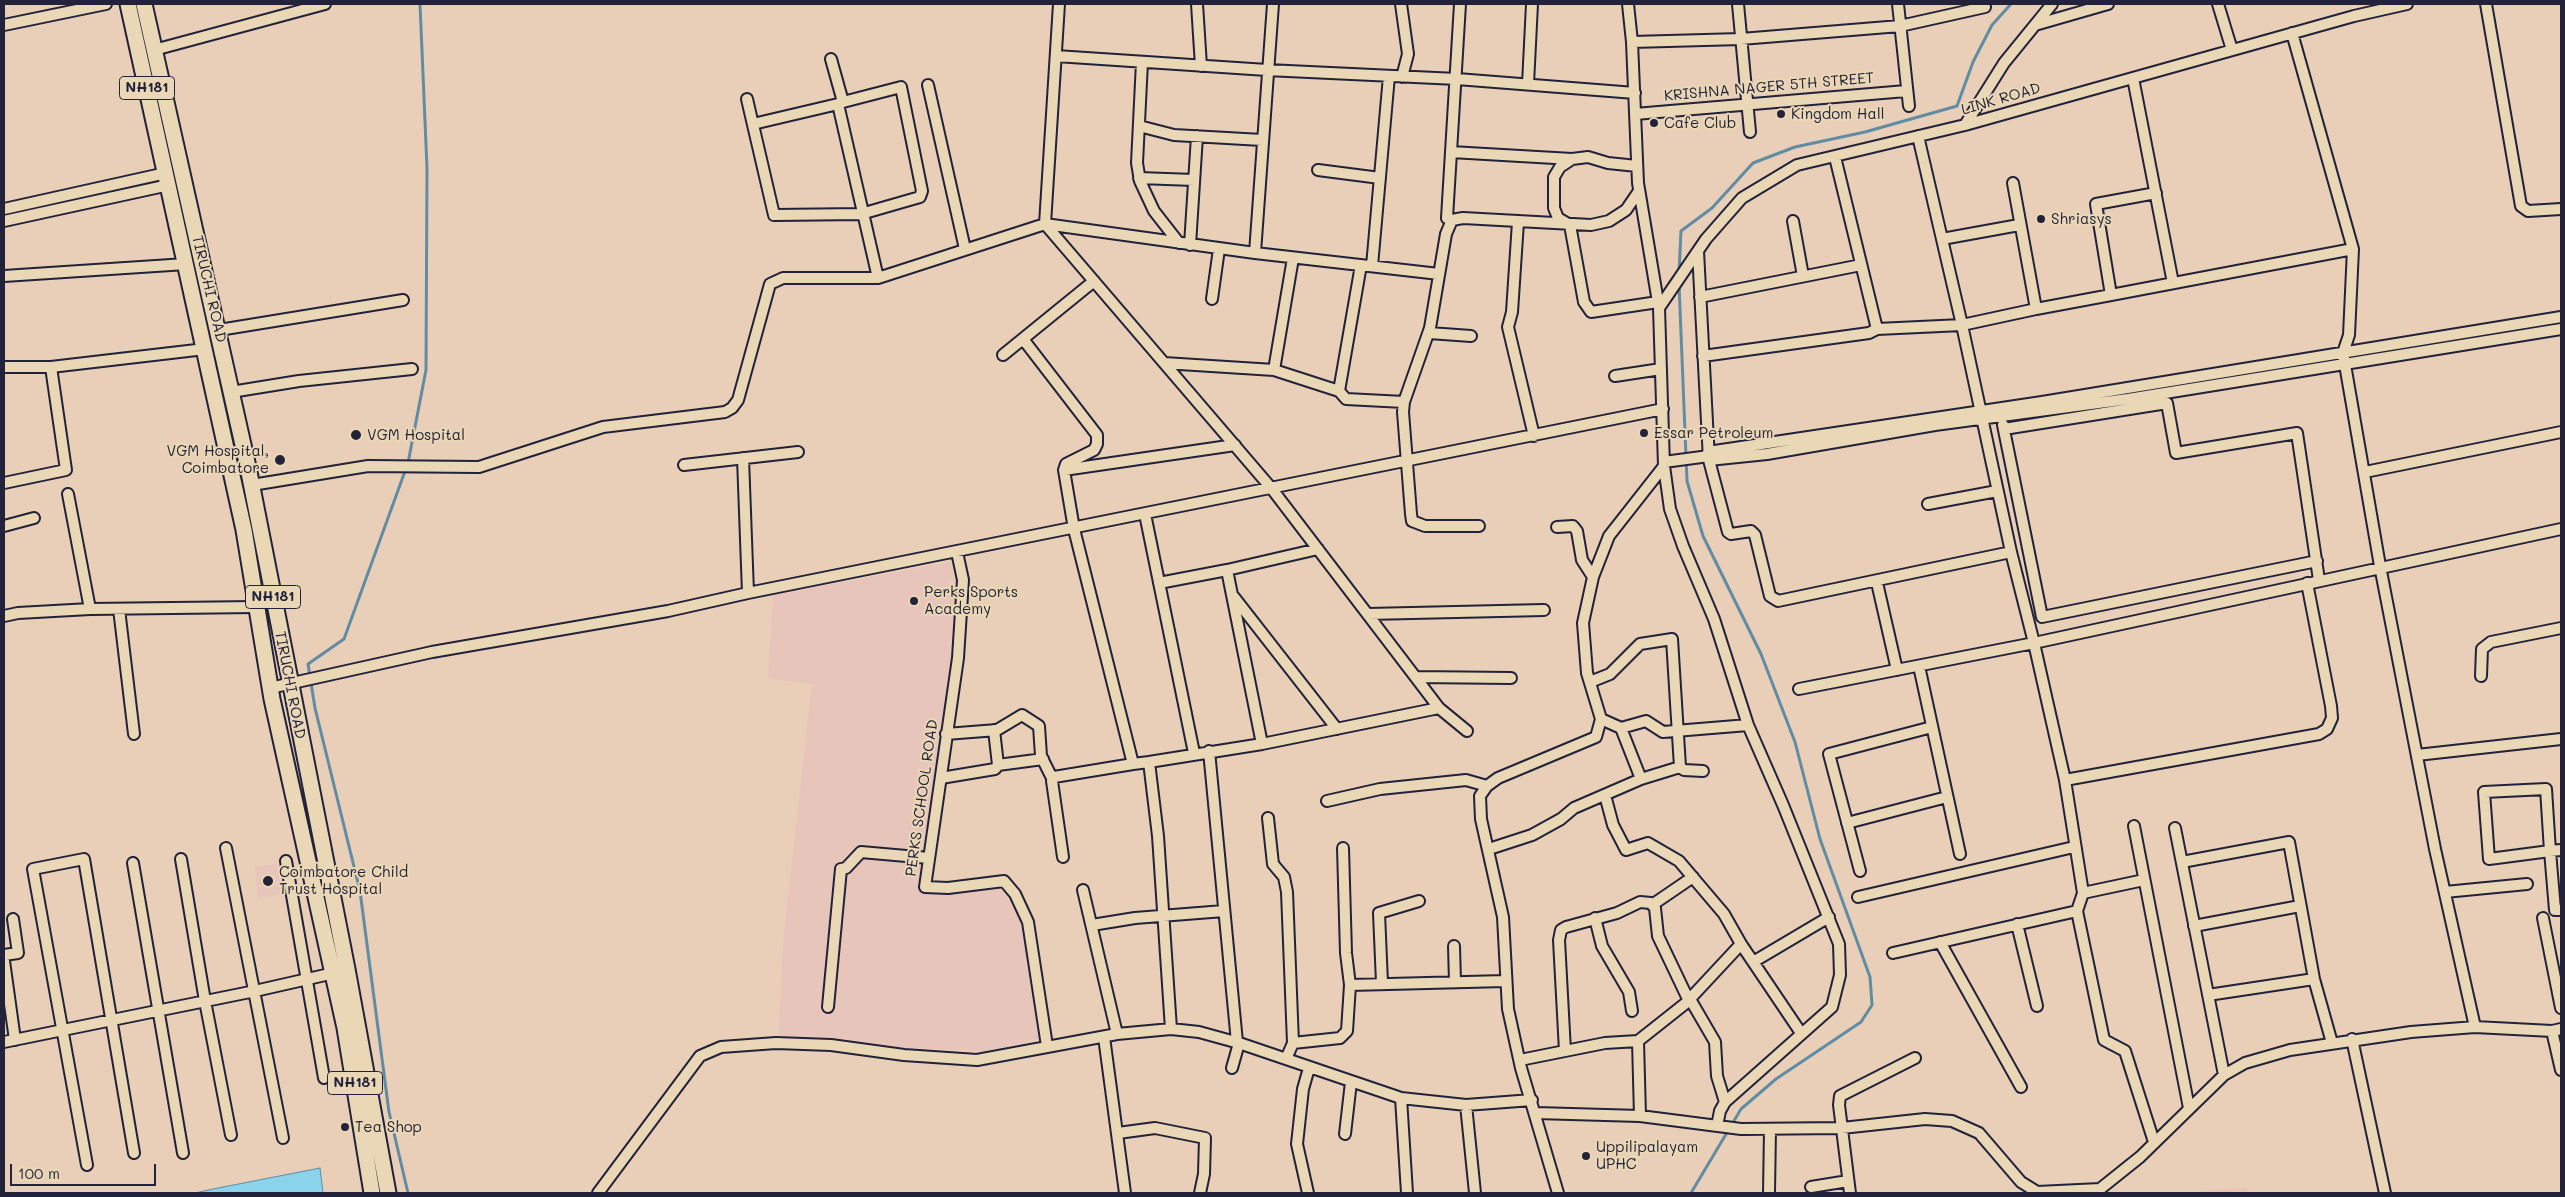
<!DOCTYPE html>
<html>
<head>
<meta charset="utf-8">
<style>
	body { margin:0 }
	#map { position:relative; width:2565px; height:1197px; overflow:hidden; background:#e9cfb7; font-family:Mali,sans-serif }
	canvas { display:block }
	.frame { position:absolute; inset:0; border:5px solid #22223b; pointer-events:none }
	.scale { position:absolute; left:10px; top:1164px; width:146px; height:22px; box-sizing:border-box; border:2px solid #22223b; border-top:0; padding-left:6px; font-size:15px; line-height:18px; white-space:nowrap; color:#22223b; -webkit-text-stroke:4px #ead7b5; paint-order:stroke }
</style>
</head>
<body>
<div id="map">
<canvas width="2565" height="1197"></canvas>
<div class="frame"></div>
<div class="scale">100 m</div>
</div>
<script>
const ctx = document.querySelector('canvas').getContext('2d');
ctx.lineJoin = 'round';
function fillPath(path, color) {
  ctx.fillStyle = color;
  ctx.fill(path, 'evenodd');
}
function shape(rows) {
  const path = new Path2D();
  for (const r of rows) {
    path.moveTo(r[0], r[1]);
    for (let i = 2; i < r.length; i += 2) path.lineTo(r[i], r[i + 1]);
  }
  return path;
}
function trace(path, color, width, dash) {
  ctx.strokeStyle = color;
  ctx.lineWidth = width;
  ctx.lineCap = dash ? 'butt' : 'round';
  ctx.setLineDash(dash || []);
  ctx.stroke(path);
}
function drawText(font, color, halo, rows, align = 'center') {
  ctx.font = font + ' Mali,sans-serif';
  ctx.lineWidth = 4;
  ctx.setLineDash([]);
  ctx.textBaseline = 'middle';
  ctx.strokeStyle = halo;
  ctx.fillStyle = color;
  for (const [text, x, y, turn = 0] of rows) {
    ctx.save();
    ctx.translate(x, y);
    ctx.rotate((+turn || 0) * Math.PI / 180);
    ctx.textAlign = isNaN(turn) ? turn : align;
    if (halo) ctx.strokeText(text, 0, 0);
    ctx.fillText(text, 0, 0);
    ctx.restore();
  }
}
fillPath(shape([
	[950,562,958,589,951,661,936,777,918,889,947,895,998,885,1019,917,1035,994,1040,1039,986,1051,910,1048,778,1036,784,932,812,684,768,679,773,595],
	[277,864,282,894,258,898,255,867],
	[2247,1187,2248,1193,2184,1193]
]), '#e8c5ba');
const water = shape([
	[320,1168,323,1193,195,1193,213,1189,320,1168]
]);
fillPath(water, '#8ad3ea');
trace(water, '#608ca4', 1);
trace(shape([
	[1679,273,1681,231,1712,208,1753,163,1795,147,1865,132,1957,106,1973,62,1992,25,2011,4],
	[1679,284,1687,481,1703,536,1761,654,1795,742,1820,839,1870,977,1872,1005,1861,1022,1776,1079,1741,1109,1691,1193],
	[408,1193,389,1112,360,891,315,708,308,664,344,639,408,463,426,370,427,168,420,4]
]), '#608ca4', 3);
const minor = shape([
	[1059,4,1045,224,1272,489,1439,708,1262,744,1149,762],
	[1197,4,1201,66],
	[1273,4,1255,253,1439,274],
	[1401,4,1408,54,1402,77],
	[1738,4,1750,132],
	[1898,4,1909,106],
	[2218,4,2232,50],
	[2486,4,2521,206,2528,211,2561,209],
	[4,25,106,4],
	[2035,25,2108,4],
	[2292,33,2353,249,2349,335,2343,353,2380,566,2435,849,2475,1027],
	[1632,42,1741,39,1900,26,1985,7],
	[154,50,325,4],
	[1056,56,1267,70,1457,79,1635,93],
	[831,59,843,102,838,104,878,278],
	[1142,62,1137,163,1140,181,1154,211,1179,243],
	[2133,78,2173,283],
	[1528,84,1532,4],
	[928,85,965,249],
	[747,99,774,215,861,214,920,197,922,191,901,87,843,102],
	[1635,114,1906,91],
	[753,124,838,104],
	[1965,125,2004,63,2052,4],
	[1139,126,1174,135,1262,140],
	[1918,136,1962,325,2011,552,2034,643,2065,780,2083,893,2077,911,2104,1040,2125,1051,2154,1142],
	[1451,152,1572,159],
	[1835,157,1877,329],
	[1637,166,1608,163,1588,157,1572,159,1560,167,1554,177,1554,208,1558,218,1570,225,1584,302,1591,312,1658,302],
	[1318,170,1380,178],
	[1139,178,1194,180],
	[4,209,166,173],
	[1452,220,1447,218,1460,4],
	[4,221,169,185],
	[1793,221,1803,276],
	[1518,222,1512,312,1508,327,1534,436],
	[1942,239,2019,225],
	[1190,245,1197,136],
	[1698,251,1709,460,1728,532,1731,534,1751,531,1755,535,1770,596,1778,601,2011,552],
	[1293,258,1274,370,1339,391],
	[1361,265,1339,391,1346,399,1404,402],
	[1372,266,1389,76],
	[4,276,186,264],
	[2111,295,2353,249],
	[1700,297,1861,265],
	[1212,299,1219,249],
	[1659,308,1706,239,1742,198,1797,165,1965,125,2354,16,2407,4],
	[2036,309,2111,295,2096,204,2156,193],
	[219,330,403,300],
	[1429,333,1471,336],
	[1023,339,1097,435,1097,444,1094,450,1066,464,1064,470,1074,529,1133,764,1149,762,1158,836,1171,1029],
	[1003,355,1094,281],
	[1703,356,1869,333,1877,329,1962,325,2036,309,2013,183],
	[1164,363,1274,370],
	[4,367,51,367,205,349],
	[1615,376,1661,369],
	[231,392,299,381,412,369],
	[2003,425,2042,617,2317,561],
	[2004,429,2167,403,2176,453,2297,433,2319,580],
	[1708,452,2042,402,2561,317],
	[743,458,748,593],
	[1709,460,1767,454,1935,425,2128,399,2561,329],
	[1664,462,1709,456],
	[684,465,798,452],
	[1664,466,1670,509,1683,546,1714,619,1748,725,1783,805,1839,944,1840,975,1832,1007,1725,1102,1720,1111,1717,1126],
	[1064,470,1235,445],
	[2365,472,2561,432],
	[4,483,66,470,51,367],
	[252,485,368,466,479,467,603,427,725,412,732,408,738,400,770,284,783,278,878,278,1045,224,1255,253],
	[68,494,90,609],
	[1928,504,1997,491],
	[1145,514,1194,753],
	[4,526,34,518],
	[1479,526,1425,526,1412,521,1411,514,1403,412,1404,402,1430,328,1446,234,1452,220,1463,218,1591,225,1609,221,1626,210,1639,191],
	[1557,527,1573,526,1577,531,1582,560,1593,577],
	[957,552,963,580,958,658,925,887,948,888,1004,881,1015,894,1028,922,1047,1046],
	[1159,583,1227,570],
	[1878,587,1897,670],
	[1234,597,1337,729],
	[119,609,134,734],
	[1368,614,1544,610],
	[4,616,18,613,90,609,256,607],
	[1919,666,1960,854],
	[2481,676,2482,649,2491,642,2561,628],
	[1416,677,1511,678],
	[1590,682,1610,674,1640,644,1672,639,1680,767],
	[270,688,432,652,668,611,748,593,1663,409],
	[1799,689,2034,643,2561,529],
	[1439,708,1467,731],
	[1621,728,1646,721,1663,732,1748,725],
	[994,730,998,765],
	[946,734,997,730,1022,715,1039,726,1041,756,1053,780],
	[1262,744,1227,570,1318,549],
	[1209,751,1237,1042],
	[2417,755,2561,739],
	[941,778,995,769,998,765,1043,759],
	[1641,779,1680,767,1684,770,1703,771],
	[2065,780,2319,734,2327,729,2332,718,2331,706,2307,583],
	[1605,795,1613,825,1626,850,1648,843,1679,861,1724,914,1741,944,1801,1033],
	[1327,801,1380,789,1466,780,1487,786],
	[1268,818,1273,864,1284,877,1287,892,1293,1043],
	[1847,823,1947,797],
	[2134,826,2189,1108],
	[2175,828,2224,1075],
	[226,848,283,1138],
	[1343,848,1346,953,1350,985],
	[1489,849,1532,835,1561,819,1574,808,1641,779,1621,728,1601,719],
	[2561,850,2550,851,2489,859,2484,792,2546,789,2550,851,2555,910,2561,910],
	[1063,857,1052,781,1054,777,1133,764],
	[181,859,205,1001,231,1135],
	[286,861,324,1078],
	[2182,862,2289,842,2314,979,2332,1043],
	[133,863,183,1153],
	[1860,871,1829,754,1932,727],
	[1083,890,1117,1034],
	[2445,892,2527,884],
	[2083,893,2144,880],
	[1858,897,2074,847],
	[1652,905,1693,877],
	[1595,918,1602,946,1629,992,1632,1011],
	[2543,918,2561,1008],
	[2017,924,2037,1006],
	[1092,925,1135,918,1224,911],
	[2194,926,2300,906],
	[1940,942,2021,1087],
	[1454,946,1455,982],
	[1893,953,2077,911],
	[4,955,18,953,13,919],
	[4,961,15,1040],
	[1753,962,1829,917],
	[1382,983,1379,913,1419,901],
	[2208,995,2314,979],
	[1690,999,1715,1042,1717,1076,1725,1102],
	[828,1007,841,869,846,868,861,852,929,858],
	[2552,1031,2561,1070],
	[1104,1037,1125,1193],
	[2352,1039,2385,1193],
	[4,1042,255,991,334,973],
	[1565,1051,1605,1043,1638,1041],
	[1286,1059,1293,1043,1340,1038,1347,1031,1350,985,1505,981],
	[1520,1060,1565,1051,1559,940,1561,930,1566,927,1617,913,1640,902,1651,903,1655,908,1658,936,1689,1001],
	[1232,1068,1239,1043],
	[1401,1098,1407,1193],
	[1466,1105,1475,1193],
	[1536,1113,1640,1116,1741,1129,1842,1128,1925,1119,1952,1121,1979,1133,2021,1182,2037,1192,2100,1189,2140,1157,2224,1075,2245,1063,2290,1050,2411,1032,2475,1027,2552,1031,2561,1029],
	[1640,1116,1638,1041,1686,1003,1741,944],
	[1118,1133,1155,1128,1205,1138,1204,1174,1200,1193],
	[1345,1134,1351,1082],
	[87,1165,33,869,84,859,134,1153],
	[1811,1187,1848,1181],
	[598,1193,700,1056,721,1047,776,1043,831,1045,904,1055,977,1060,1117,1034,1171,1029,1199,1032,1239,1043,1401,1098,1466,1105,1532,1100],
	[1308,1193,1297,1144,1303,1089,1309,1068],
	[1558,1193,1521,1068,1508,1009,1503,917,1481,819,1480,796,1487,786,1498,778,1596,737,1601,719,1587,673,1583,623,1593,577,1609,536,1664,466,1659,308,1638,183,1632,42,1628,4],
	[1769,1193,1770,1129],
	[1850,1193,1839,1105,1840,1096,1915,1058]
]);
const highway = shape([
	[128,4,244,530,272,699,345,1028,372,1193],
	[144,4,248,467,347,969,388,1193]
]);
trace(minor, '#22223b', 14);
trace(highway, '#22223b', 19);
trace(minor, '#ead7b5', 10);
trace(highway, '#ead7b5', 15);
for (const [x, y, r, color] of [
	[1781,114,5,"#22223b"],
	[1654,123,5,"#22223b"],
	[2041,219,5,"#22223b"],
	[1644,433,5,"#22223b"],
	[356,435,6,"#22223b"],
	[280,460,6,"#22223b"],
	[914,601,5,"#22223b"],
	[268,881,6,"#22223b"],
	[345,1127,5,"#22223b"],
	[1586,1156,5,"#22223b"]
]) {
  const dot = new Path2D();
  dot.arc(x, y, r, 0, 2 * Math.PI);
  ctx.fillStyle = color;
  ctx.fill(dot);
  trace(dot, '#ead7b5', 2);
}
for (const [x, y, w] of [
	[147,88,55],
	[273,597,55],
	[355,1083,55]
]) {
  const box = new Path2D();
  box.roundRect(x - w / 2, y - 11.5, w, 23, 4);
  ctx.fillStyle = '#ead7b5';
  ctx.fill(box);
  trace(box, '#22223b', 1);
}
drawText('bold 14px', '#22223b', null, [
	["NH181",147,88],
	["NH181",273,597],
	["NH181",355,1083]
]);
drawText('15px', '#22223b', '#ead7b5', [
	["KRISHNA NAGER 5TH STREET",1769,87,-5],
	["LINK ROAD",2001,99,-16],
	["TIRUCHI ROAD",209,289,77],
	["TIRUCHI ROAD",290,685,79],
	["PERKS SCHOOL ROAD",922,798,-82]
]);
drawText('15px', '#22223b', '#ead7b5', [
	["Kingdom Hall",1791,114],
	["Cafe Club",1664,123],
	["Shriasys",2051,219],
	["Essar Petroleum",1654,433],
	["VGM Hospital",367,435],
	["VGM Hospital,",269,451,"right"],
	["Coimbatore",269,468,"right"],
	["Perks Sports",924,592],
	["Academy",924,609],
	["Coimbatore Child",279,872],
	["Trust Hospital",279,889],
	["Tea Shop",355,1127],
	["Uppilipalayam",1596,1147],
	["UPHC",1596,1164]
], 'left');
</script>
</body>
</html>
